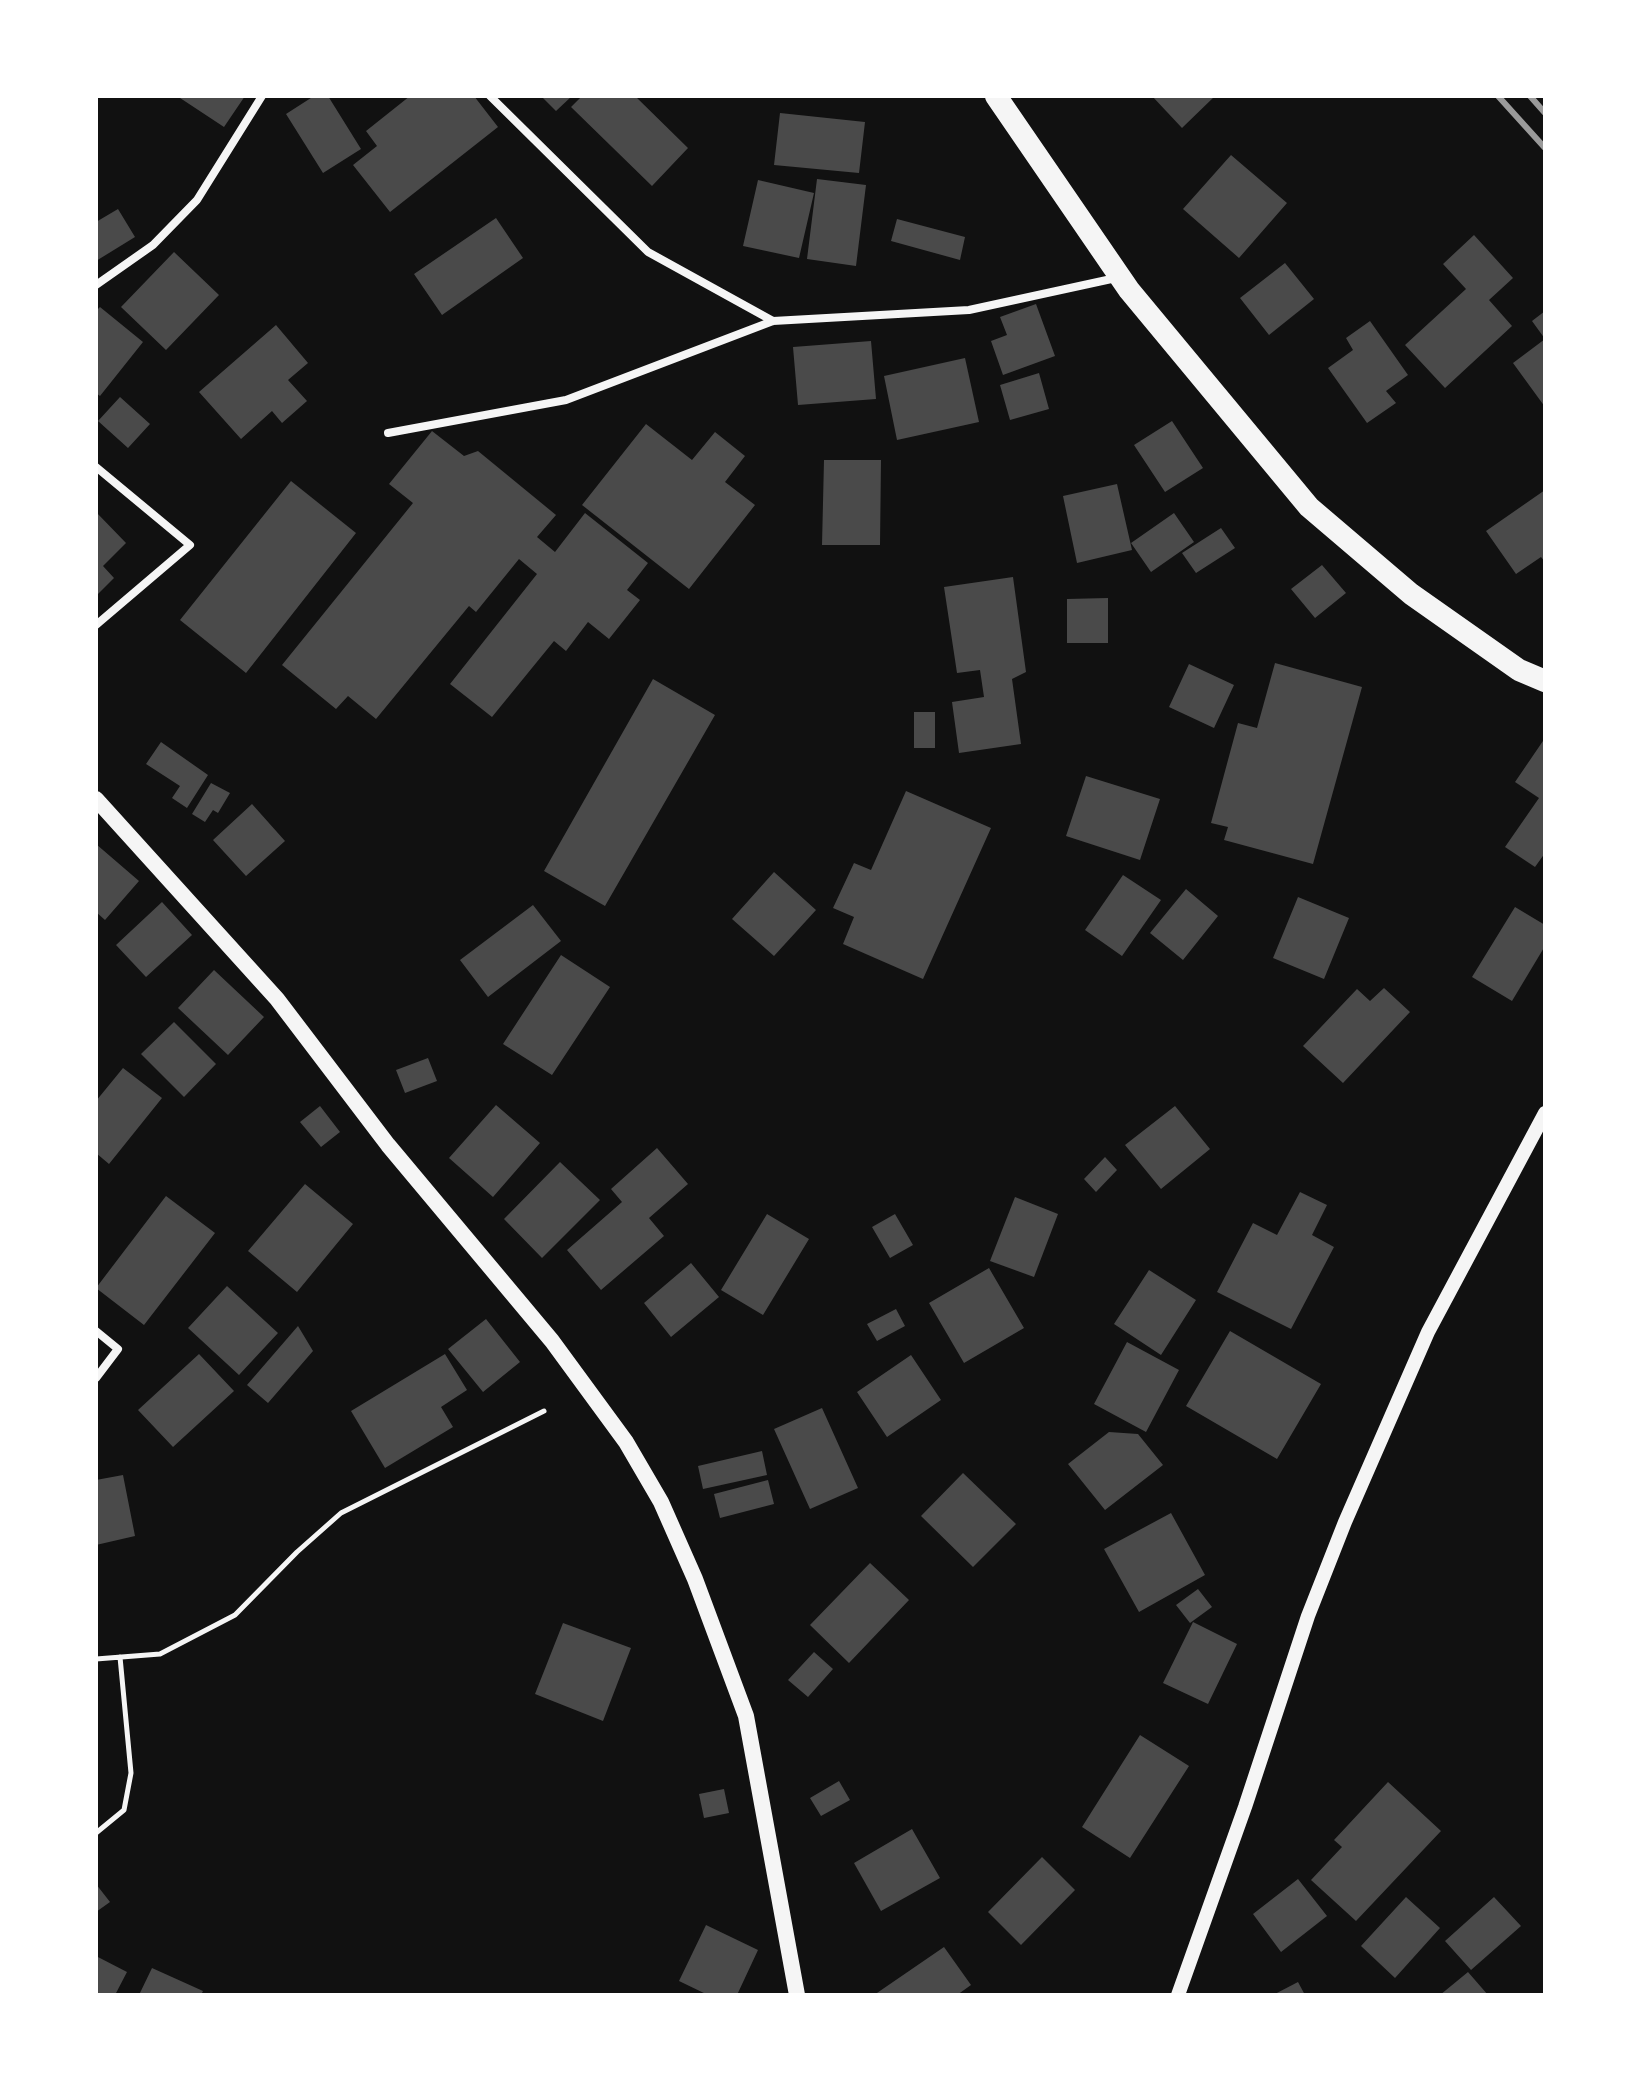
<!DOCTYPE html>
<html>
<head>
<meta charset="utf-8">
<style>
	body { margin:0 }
	#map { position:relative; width:1641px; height:2091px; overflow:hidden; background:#111; font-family:Overpass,sans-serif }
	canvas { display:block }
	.frame { position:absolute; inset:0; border:98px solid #fff; pointer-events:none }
</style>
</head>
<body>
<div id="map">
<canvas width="1641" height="2091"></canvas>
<div class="frame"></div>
</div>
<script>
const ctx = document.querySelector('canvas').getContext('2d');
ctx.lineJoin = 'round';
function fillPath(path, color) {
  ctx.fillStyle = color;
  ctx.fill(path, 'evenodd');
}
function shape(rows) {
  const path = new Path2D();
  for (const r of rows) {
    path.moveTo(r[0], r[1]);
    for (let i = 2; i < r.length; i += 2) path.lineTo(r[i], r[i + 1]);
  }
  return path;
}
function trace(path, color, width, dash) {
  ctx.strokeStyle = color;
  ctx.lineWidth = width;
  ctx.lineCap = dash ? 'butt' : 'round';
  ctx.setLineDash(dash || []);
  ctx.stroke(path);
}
fillPath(shape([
	[177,96,245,96,224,127],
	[314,96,328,96,361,149,323,173,286,114],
	[410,96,474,96,498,127,390,212,353,165,377,146,366,131],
	[541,96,572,96,556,111],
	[582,96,635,96,688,148,652,186,571,107],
	[1152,96,1215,96,1182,128],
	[780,113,865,122,859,173,774,165],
	[1231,155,1287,203,1239,258,1183,209],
	[817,179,866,185,856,266,807,259],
	[758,180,814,193,799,258,743,246],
	[118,209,135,237,96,261,96,222],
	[496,218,523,258,442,315,414,274],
	[897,219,965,237,960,260,891,241],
	[1474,235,1513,278,1489,300,1512,326,1445,388,1405,345,1466,289,1443,264],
	[174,252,219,295,166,350,121,307],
	[1285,263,1314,299,1269,335,1240,298],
	[1036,304,1055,356,1003,375,991,341,1007,335,1000,317],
	[100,307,143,342,100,396,96,393,96,311],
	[1545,311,1545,407,1513,363,1545,339,1532,321],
	[1370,321,1408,375,1386,391,1396,403,1367,423,1328,368,1353,350,1346,338],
	[276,325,308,363,288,380,307,401,282,423,272,411,241,439,199,392],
	[871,341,876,399,798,405,793,347],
	[965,358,979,422,897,440,884,376],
	[1039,373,1049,409,1010,420,1000,385],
	[120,397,150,424,128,448,98,421],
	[1172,421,1203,468,1165,492,1134,445],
	[646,424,692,460,715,432,745,456,725,482,755,505,689,589,582,505],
	[432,431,464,456,478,451,556,515,537,537,555,552,585,513,648,563,627,590,640,600,609,639,588,622,566,651,554,641,492,717,450,684,537,574,519,559,476,612,469,606,376,719,348,696,336,709,282,665,413,503,389,484],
	[824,460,881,460,880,545,822,545],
	[291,481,356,533,246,673,180,620],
	[1117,484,1132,550,1077,563,1063,496],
	[1545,490,1545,562,1541,557,1516,574,1486,531],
	[96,512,126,543,103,566,114,578,96,596],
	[1174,513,1194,542,1151,572,1131,543],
	[1221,528,1235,548,1196,573,1182,553],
	[1322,565,1346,593,1315,618,1291,589],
	[1013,577,1026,672,1012,679,1021,744,959,753,952,702,984,697,980,670,957,673,944,587],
	[1108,598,1108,643,1067,643,1067,599],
	[1275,663,1362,687,1313,864,1224,840,1228,827,1211,823,1238,723,1257,728],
	[1189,664,1234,685,1214,728,1169,707],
	[653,679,715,715,605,906,544,871],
	[914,712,935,712,935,748,914,748],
	[1545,738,1545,853,1535,867,1505,847,1539,798,1515,782],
	[161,742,208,775,187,808,172,798,180,786,146,764],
	[1086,776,1160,799,1140,860,1066,836],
	[211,783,230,793,218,813,213,810,205,822,192,814],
	[906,791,991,828,923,979,843,944,854,917,833,908,854,863,871,870],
	[252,804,285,841,246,876,213,840],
	[96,844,139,881,105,920,96,912],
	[774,872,816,910,774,956,732,919],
	[1123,875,1161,900,1122,956,1085,930],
	[1186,889,1218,916,1183,960,1150,933],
	[1298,897,1349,918,1324,979,1273,958],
	[162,902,192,935,146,977,116,945],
	[533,905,561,941,488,997,460,960],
	[1515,907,1545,925,1545,946,1512,1001,1472,977],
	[561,955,610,987,552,1075,503,1044],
	[214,970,264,1017,228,1055,178,1008],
	[1384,988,1410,1012,1343,1083,1303,1046,1357,989,1370,1001],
	[174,1022,216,1064,184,1097,141,1054],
	[428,1058,437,1081,405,1093,396,1070],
	[123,1068,162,1098,109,1164,96,1153,96,1101],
	[496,1105,540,1143,493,1197,449,1158],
	[320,1106,340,1132,321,1147,300,1122],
	[1175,1106,1210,1149,1161,1189,1125,1145],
	[657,1148,688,1184,649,1218,664,1236,601,1290,567,1250,622,1202,611,1189],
	[1105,1157,1117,1170,1096,1192,1084,1179],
	[560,1162,600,1200,542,1258,504,1219],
	[305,1184,353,1224,297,1292,248,1251],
	[1300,1192,1327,1205,1312,1235,1334,1247,1291,1329,1217,1292,1253,1223,1277,1235],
	[166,1196,215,1233,144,1325,96,1288],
	[1015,1197,1058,1214,1034,1277,990,1261],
	[767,1214,809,1239,763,1315,721,1290],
	[895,1214,913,1245,890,1258,872,1227],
	[691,1263,719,1297,671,1337,644,1303],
	[989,1268,1024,1328,964,1363,929,1303],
	[1149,1270,1196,1300,1161,1355,1114,1324],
	[227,1286,278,1333,239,1375,188,1328],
	[896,1309,905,1326,877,1341,867,1324],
	[486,1319,520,1362,483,1392,448,1349],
	[298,1326,313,1351,268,1403,247,1385],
	[1230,1331,1321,1384,1277,1459,1186,1406],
	[1127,1342,1179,1370,1146,1432,1094,1404],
	[199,1354,234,1391,173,1447,138,1410],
	[445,1354,467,1390,441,1407,453,1427,385,1468,351,1411],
	[911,1355,941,1400,887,1437,857,1392],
	[822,1408,858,1488,810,1509,774,1429],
	[1109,1432,1138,1434,1163,1465,1105,1510,1068,1464],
	[762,1451,767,1475,703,1489,698,1466],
	[963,1473,1016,1524,973,1567,921,1516],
	[123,1475,135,1536,96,1545,96,1480],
	[768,1480,774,1504,720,1518,714,1494],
	[1171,1513,1205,1575,1139,1612,1104,1549],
	[870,1563,909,1600,849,1663,810,1625],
	[1198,1589,1212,1607,1190,1623,1176,1605],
	[1193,1622,1237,1644,1208,1704,1163,1683],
	[563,1623,631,1648,603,1721,535,1694],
	[814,1652,833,1669,808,1697,788,1680],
	[1140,1735,1189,1766,1130,1858,1082,1827],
	[839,1781,850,1800,821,1816,810,1798],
	[1388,1782,1441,1831,1356,1921,1311,1880,1342,1847,1334,1840],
	[724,1789,729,1813,704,1818,699,1794],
	[912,1829,940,1878,881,1911,854,1863],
	[1042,1857,1075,1890,1021,1945,988,1912],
	[1298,1879,1327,1916,1281,1952,1253,1914],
	[96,1884,110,1902,96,1912],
	[1406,1897,1440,1928,1395,1978,1361,1946],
	[1494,1897,1521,1926,1471,1970,1445,1941],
	[706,1925,758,1950,737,1995,708,1995,679,1981],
	[944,1947,971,1985,957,1995,874,1995],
	[96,1956,127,1972,115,1995,96,1995],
	[152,1968,203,1991,201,1995,139,1995],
	[1468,1972,1488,1995,1440,1995],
	[1298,1982,1305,1995,1273,1995]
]), '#4a4a4a');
trace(shape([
	[96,1659,160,1654,235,1615,297,1552,341,1513,544,1411],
	[96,1833,124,1810,131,1773,120,1657]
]), '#f5f5f5', 5);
trace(shape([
	[490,96,648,252,773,321],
	[96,285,153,245,197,200,262,96],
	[388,433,566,400,773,321,969,310,1116,278],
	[96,467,190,545,96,625],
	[96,1331,118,1349,96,1378]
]), '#f5f5f5', 8);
trace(shape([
	[1178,1995,1245,1807,1308,1616,1345,1522,1428,1332,1545,1113]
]), '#f5f5f5', 14);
trace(shape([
	[96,799,277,999,388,1145,552,1341,626,1442,661,1502,695,1579,746,1716,797,1995]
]), '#f5f5f5', 16);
trace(shape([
	[996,96,1129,290,1309,507,1411,594,1519,670,1545,681]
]), '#f5f5f5', 22);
trace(shape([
	[1498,96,1545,148],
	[1530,96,1545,113]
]), '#9a9a9a', 6);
</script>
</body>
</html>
